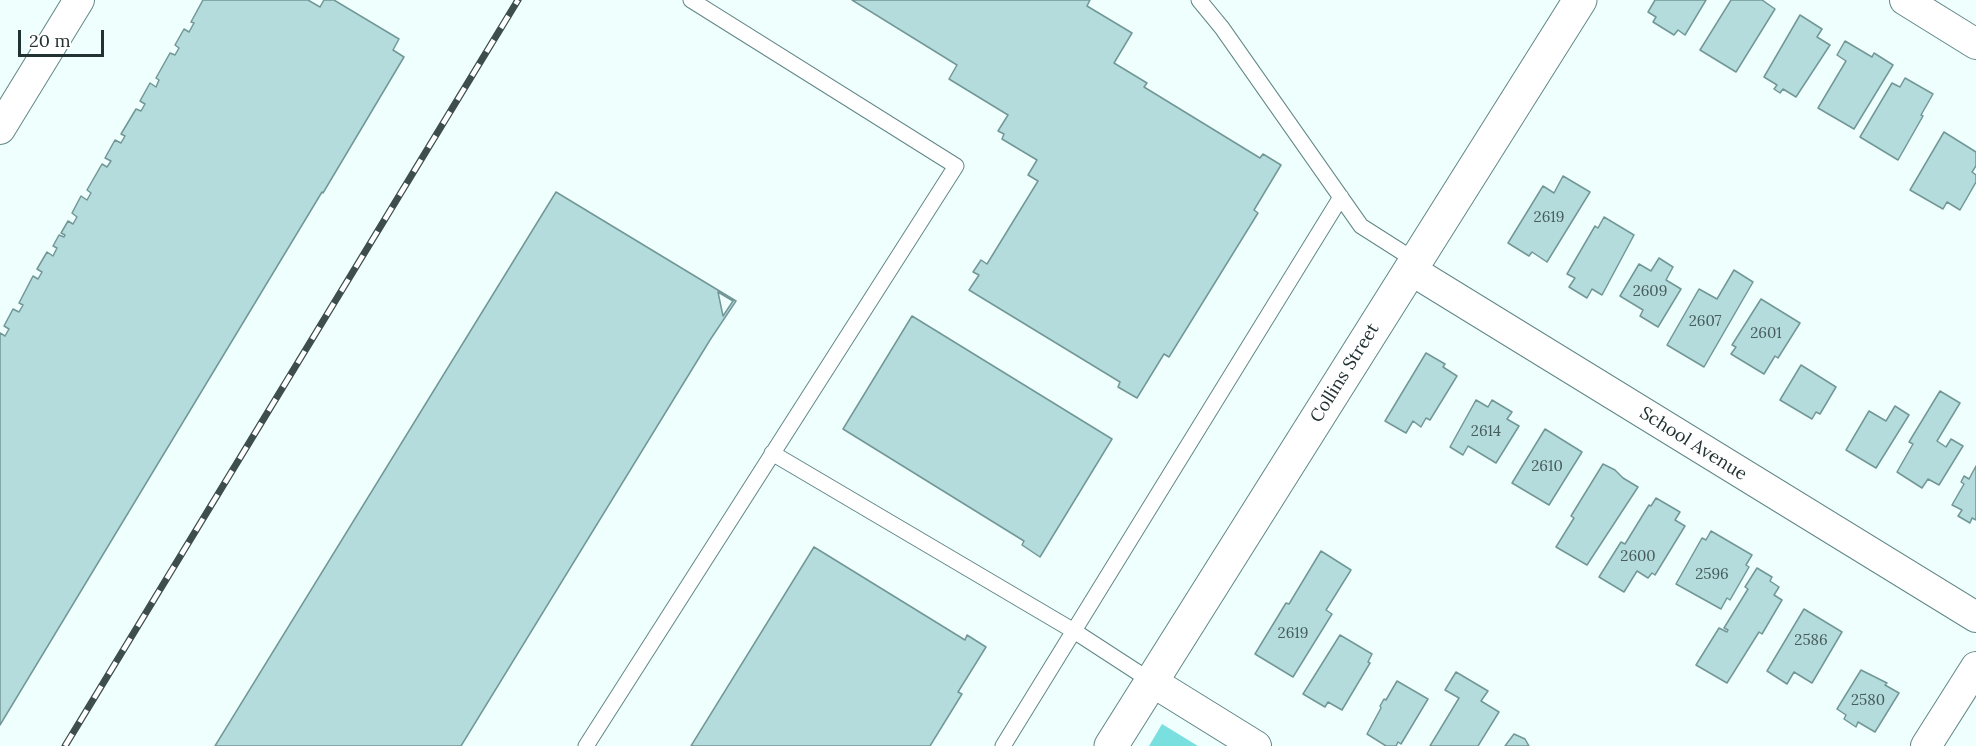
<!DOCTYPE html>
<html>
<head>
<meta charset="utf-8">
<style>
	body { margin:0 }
	#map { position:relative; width:1976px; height:746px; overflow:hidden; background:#effffe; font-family:Lora,serif }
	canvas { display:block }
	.scale { position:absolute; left:18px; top:30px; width:86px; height:27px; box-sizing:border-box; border:3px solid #223232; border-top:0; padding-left:8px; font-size:18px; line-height:21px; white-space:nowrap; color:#223232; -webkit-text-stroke:4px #fff; paint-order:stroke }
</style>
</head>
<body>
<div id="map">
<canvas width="1976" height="746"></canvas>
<div class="scale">20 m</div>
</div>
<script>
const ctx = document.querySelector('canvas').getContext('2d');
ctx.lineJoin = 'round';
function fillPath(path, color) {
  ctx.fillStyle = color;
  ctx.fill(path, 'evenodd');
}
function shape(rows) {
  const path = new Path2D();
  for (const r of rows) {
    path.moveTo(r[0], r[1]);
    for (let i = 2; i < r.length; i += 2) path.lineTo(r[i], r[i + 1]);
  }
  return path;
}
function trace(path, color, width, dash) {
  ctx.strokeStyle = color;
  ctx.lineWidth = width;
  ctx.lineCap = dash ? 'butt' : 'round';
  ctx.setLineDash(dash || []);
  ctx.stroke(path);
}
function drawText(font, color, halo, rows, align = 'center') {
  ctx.font = font + ' Lora,serif';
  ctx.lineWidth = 4.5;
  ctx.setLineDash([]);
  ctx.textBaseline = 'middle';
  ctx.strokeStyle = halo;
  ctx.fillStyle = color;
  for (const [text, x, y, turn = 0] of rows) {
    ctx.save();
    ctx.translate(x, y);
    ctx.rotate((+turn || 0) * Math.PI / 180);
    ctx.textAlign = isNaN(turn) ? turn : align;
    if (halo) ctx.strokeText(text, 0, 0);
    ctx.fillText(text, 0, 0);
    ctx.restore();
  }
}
fillPath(shape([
	[1162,724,1198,746,1149,746]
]), '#7adfdf');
const building = shape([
	[203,0,308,0,320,7,324,0,334,0,399,39,393,50,404,57,323,193,322,192,0,725,0,333,5,336,9,329,4,326,13,309,19,312,23,305,19,303,33,276,38,279,42,272,37,269,47,252,53,256,57,248,53,246,59,235,64,237,65,235,61,233,68,221,73,224,77,217,72,213,81,196,87,200,91,193,87,190,102,164,107,167,111,161,105,158,115,140,121,143,125,136,121,134,136,109,141,111,145,104,140,101,150,83,156,87,159,80,156,78,170,53,175,55,179,48,175,45,184,29,189,32,194,23,191,22,203,0],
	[852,0,1090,0,1087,6,1132,33,1114,63,1147,83,1144,87,1260,158,1263,154,1281,165,1254,210,1258,213,1169,357,1164,354,1137,398,1118,387,1120,382,969,290,979,275,973,272,981,260,987,264,1038,181,1028,175,1037,160,1002,139,1004,134,998,131,1008,115,949,79,957,65,852,0],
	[1655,0,1706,0,1685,35,1678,30,1674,35,1653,22,1656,17,1648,12,1655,0],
	[1731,0,1762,0,1775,9,1736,72,1700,50,1731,0],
	[1800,15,1822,29,1817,37,1830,45,1796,97,1783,89,1780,93,1774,89,1777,85,1764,77,1800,15],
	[1845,41,1872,57,1874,53,1893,65,1854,129,1818,108,1846,61,1837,55,1845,41],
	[1905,78,1933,94,1921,115,1923,116,1898,160,1860,137,1892,83,1900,87,1905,78],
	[1944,132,1976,152,1976,166,1972,172,1976,175,1976,182,1960,210,1947,202,1943,209,1910,190,1944,132],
	[1563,176,1590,192,1547,262,1532,252,1529,256,1508,243,1543,186,1554,193,1563,176],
	[556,192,736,301,710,340,461,746,215,746,556,192],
	[718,292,733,301,723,316,718,292],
	[1604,217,1634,235,1602,295,1592,289,1587,298,1569,287,1575,278,1567,274,1595,226,1598,228,1604,217],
	[1659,258,1673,267,1666,280,1681,289,1658,327,1640,316,1643,310,1620,296,1639,264,1651,271,1659,258],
	[1734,270,1753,282,1704,367,1667,345,1699,289,1717,299,1734,270],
	[1761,299,1800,323,1778,358,1775,356,1764,374,1731,354,1736,347,1732,345,1761,299],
	[912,316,1112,439,1040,557,1022,545,1024,541,843,429,912,316],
	[1426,353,1445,364,1443,367,1457,376,1430,420,1426,418,1421,427,1413,421,1406,433,1385,421,1426,353],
	[1801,365,1836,387,1820,414,1816,412,1812,419,1780,400,1801,365],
	[1940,391,1960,403,1937,441,1946,447,1951,439,1963,446,1939,485,1928,479,1922,488,1897,472,1913,444,1909,442,1940,391],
	[1476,400,1488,407,1492,400,1512,412,1507,419,1519,426,1496,463,1468,446,1463,455,1450,447,1476,400],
	[1895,406,1909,415,1876,468,1846,450,1869,411,1886,421,1895,406],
	[1545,429,1582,452,1549,505,1512,483,1545,429],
	[1603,464,1615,470,1623,478,1638,487,1587,565,1556,547,1574,518,1571,516,1603,464],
	[1976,466,1976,520,1972,518,1970,523,1958,516,1962,510,1952,505,1964,484,1961,482,1964,476,1969,479,1976,466],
	[1656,498,1680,512,1675,520,1685,526,1655,575,1652,573,1648,578,1637,571,1624,592,1599,577,1621,542,1625,544,1649,505,1651,506,1656,498],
	[1711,531,1752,555,1746,565,1749,567,1730,600,1727,598,1721,609,1676,584,1702,538,1706,540,1711,531],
	[814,547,965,640,967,635,986,647,958,692,962,694,930,746,691,746,814,547],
	[1321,551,1351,570,1326,610,1332,614,1293,677,1255,654,1286,603,1289,604,1321,551],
	[1757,568,1772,577,1770,581,1779,587,1774,595,1782,600,1762,634,1759,632,1727,683,1696,665,1719,628,1727,632,1728,630,1724,628,1748,589,1745,587,1757,568],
	[1804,609,1842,632,1812,683,1794,672,1787,684,1767,671,1804,609],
	[1340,635,1372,654,1368,662,1370,663,1342,710,1328,702,1325,707,1303,694,1340,635],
	[1861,670,1887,683,1885,685,1899,693,1875,732,1858,722,1856,727,1844,719,1846,715,1837,709,1861,670],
	[1456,672,1488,691,1481,701,1499,712,1478,746,1430,746,1459,698,1445,690,1456,672],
	[1397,681,1428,699,1401,744,1398,742,1396,746,1386,746,1367,734,1381,708,1380,706,1384,699,1386,700,1397,681],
	[1514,734,1525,739,1529,746,1505,746,1514,734]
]);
fillPath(building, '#b5dcdc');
trace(building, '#719796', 1.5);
const service = shape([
	[1199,0,1222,28,1361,226,1416,261],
	[772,453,1074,631,1151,681],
	[586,746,956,166,691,0],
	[1003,746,1341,197]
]);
const minor = shape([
	[1905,0,1976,44],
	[0,129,79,0],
	[1411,270,1976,617],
	[1151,681,1256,746],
	[1926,746,1976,667]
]);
const tertiary = shape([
	[1111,746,1580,0]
]);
trace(service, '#628787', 17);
trace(minor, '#628787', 32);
trace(tertiary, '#628787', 35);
trace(service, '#fff', 15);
trace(minor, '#fff', 30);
trace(tertiary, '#fff', 33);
const rail = shape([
	[65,746,518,0]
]);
trace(rail, '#3e4e4d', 7);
trace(rail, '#fff', 4.5, [14]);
drawText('15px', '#475c5c', null, [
	["2619",1549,218],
	["2609",1650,292],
	["2607",1705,322],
	["2601",1766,334],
	["2614",1486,432],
	["2610",1547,467],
	["2600",1638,557],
	["2596",1712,575],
	["2619",1293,634],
	["2586",1811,641],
	["2580",1868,701]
]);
drawText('18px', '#223232', '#fff', [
	["Collins Street",1345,373,-58],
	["School Avenue",1693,444,32]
]);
</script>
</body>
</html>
